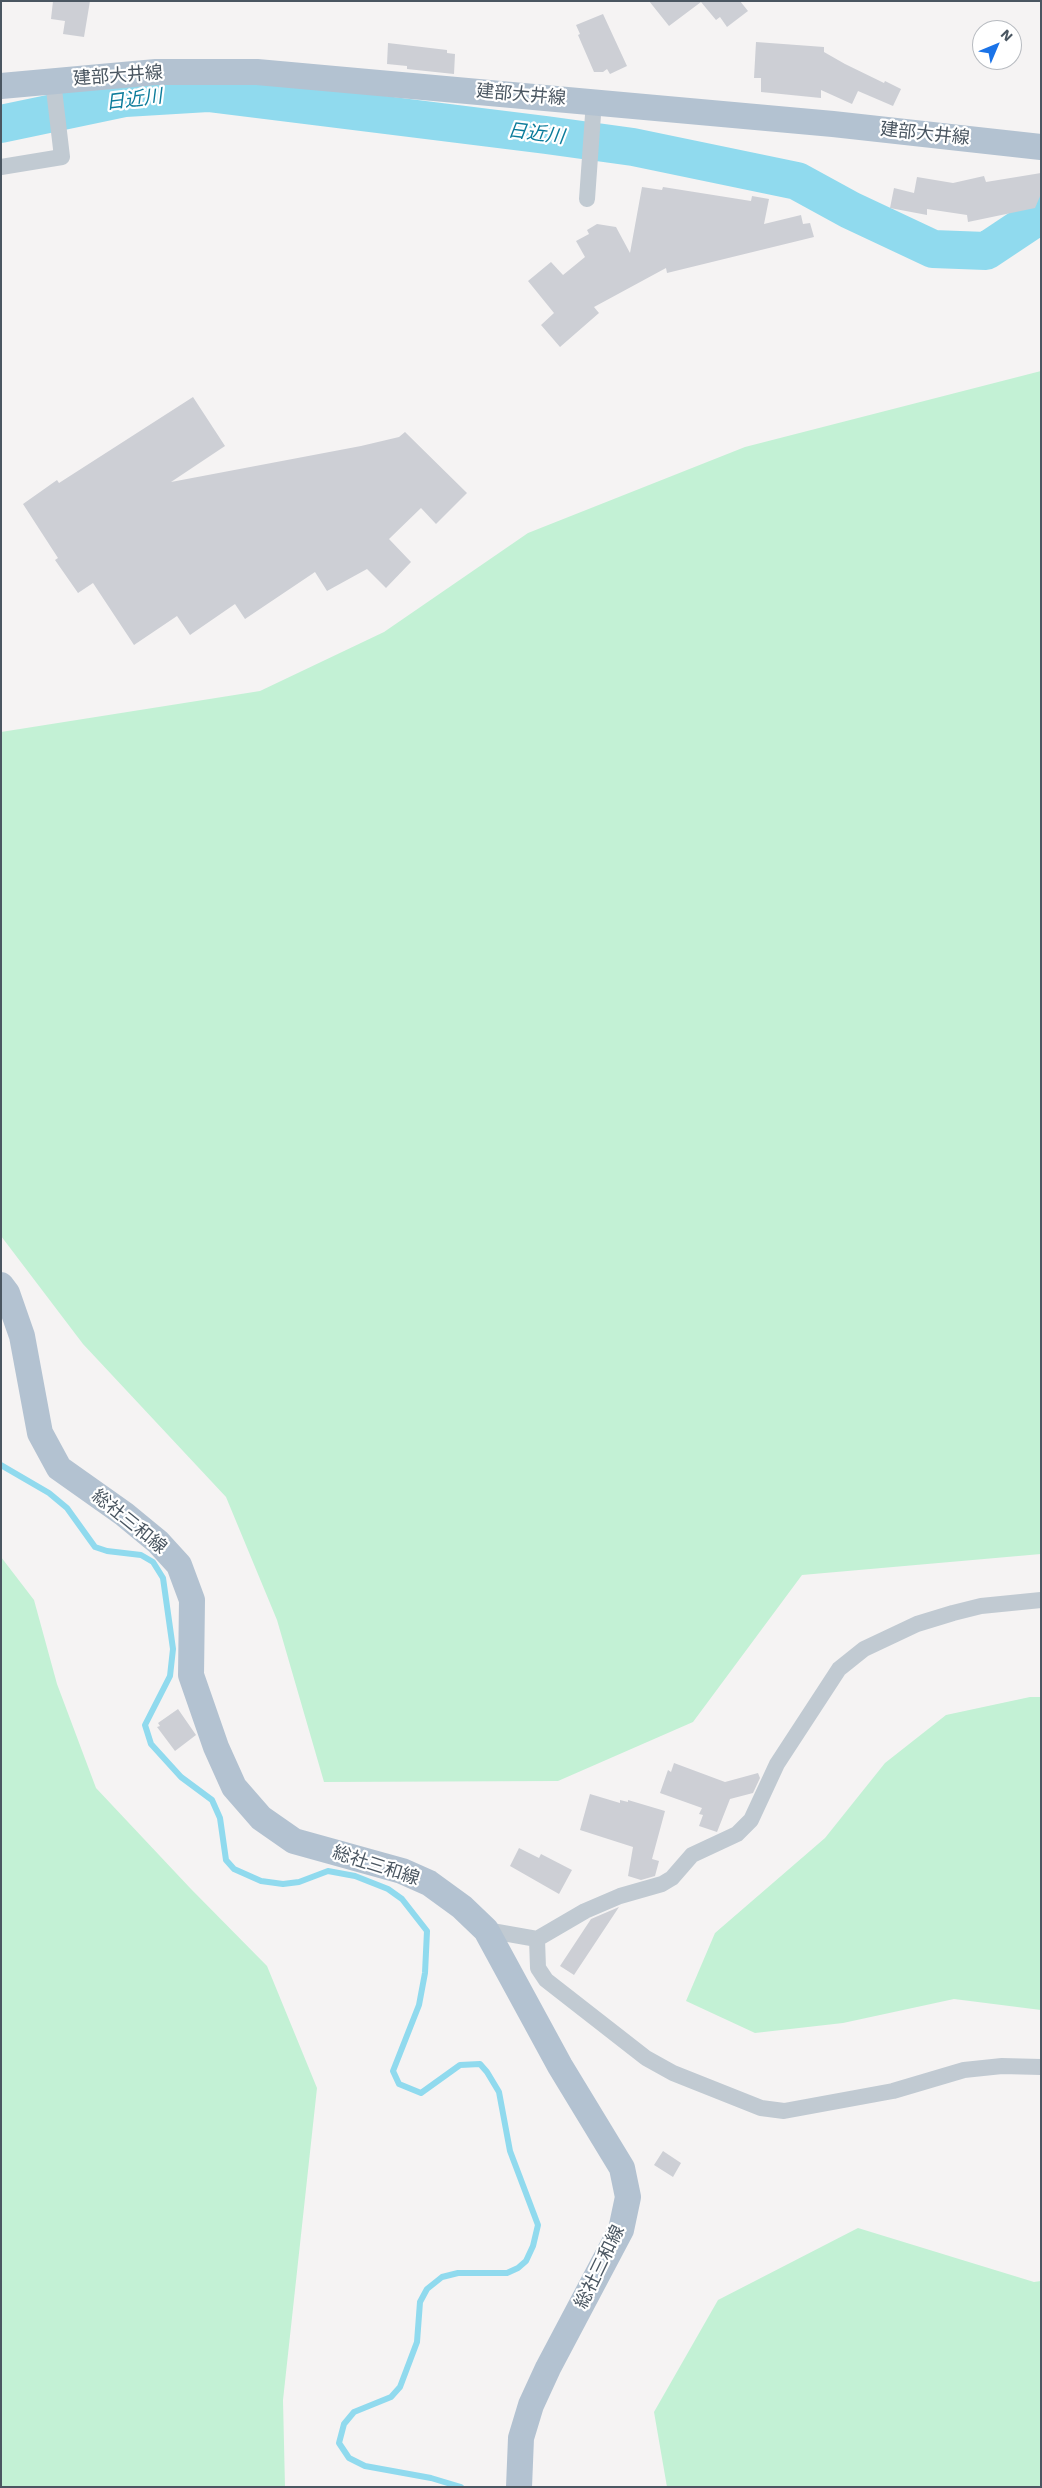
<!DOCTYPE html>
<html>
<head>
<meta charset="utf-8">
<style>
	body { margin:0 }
	#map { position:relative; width:1042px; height:2488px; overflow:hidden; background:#f5f3f3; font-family:"Work Sans",sans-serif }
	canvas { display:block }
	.frame { position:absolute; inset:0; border:2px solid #4a5661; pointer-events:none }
	.north { position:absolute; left:972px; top:20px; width:50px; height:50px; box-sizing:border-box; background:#fff; border:1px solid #b7bbc0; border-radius:50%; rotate:45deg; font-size:14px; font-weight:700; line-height:20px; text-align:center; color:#4a5661 }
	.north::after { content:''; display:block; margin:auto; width:18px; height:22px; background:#1a73e8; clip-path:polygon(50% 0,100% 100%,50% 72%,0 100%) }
</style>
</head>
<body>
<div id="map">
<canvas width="1042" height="2488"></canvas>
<div class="frame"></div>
<div class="north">N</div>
</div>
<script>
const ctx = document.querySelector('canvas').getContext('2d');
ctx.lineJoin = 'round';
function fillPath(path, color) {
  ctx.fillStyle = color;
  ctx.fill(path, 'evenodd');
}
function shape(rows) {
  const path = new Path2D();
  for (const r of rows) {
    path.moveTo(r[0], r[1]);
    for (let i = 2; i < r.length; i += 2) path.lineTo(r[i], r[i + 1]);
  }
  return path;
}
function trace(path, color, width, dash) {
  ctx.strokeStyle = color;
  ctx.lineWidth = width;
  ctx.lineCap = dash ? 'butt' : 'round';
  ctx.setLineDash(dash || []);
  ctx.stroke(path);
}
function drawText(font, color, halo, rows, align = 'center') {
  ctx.font = font + ' "Work Sans","Noto Sans JP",sans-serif';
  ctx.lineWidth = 4.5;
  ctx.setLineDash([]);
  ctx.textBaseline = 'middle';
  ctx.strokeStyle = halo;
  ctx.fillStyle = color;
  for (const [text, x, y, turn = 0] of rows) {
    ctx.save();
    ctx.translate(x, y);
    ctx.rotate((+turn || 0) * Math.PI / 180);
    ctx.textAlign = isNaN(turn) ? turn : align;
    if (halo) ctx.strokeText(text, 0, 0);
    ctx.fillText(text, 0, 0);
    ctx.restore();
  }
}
fillPath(shape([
	[1041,371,1041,1554,802,1575,693,1722,558,1781,324,1782,277,1620,226,1497,83,1344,1,1236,1,732,260,691,384,632,528,533,745,447],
	[1,1557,34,1600,57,1684,96,1788,191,1889,267,1966,317,2088,283,2400,285,2487,1,2487],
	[1030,1697,1041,1697,1041,2010,954,1999,843,2023,755,2033,686,2001,715,1933,825,1838,885,1763,946,1715],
	[858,2228,1034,2282,1041,2281,1041,2487,667,2487,654,2412,718,2300]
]), '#c3f1d5');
trace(shape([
	[1,1465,49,1493,67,1508,95,1547,107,1551,141,1555,153,1562,163,1578,173,1649,170,1676,145,1725,151,1744,181,1777,212,1800,220,1818,226,1860,234,1869,261,1881,283,1884,299,1882,328,1871,355,1876,388,1889,402,1899,427,1931,425,1973,419,2005,393,2071,399,2084,421,2093,460,2065,480,2064,487,2072,499,2092,510,2151,538,2225,533,2246,526,2261,518,2268,507,2273,458,2273,442,2277,427,2289,420,2302,417,2342,400,2387,391,2397,354,2412,344,2424,339,2443,349,2458,365,2466,431,2478,461,2487]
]), '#90daee', 6);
trace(shape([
	[1,124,125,98,208,93,546,135,633,147,797,181,850,210,933,249,986,251,1028,223,1041,210]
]), '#90daee', 38);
fillPath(shape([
	[53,1,90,1,84,37,63,34,65,21,51,19],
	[649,1,740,1,748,11,727,27,720,17,716,20,701,2,669,26],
	[603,14,627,66,610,74,607,69,603,72,594,72,578,35,580,34,576,25],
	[756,42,824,47,824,52,845,64,884,83,885,81,901,89,893,106,858,91,852,104,821,90,821,98,761,92,761,78,754,78],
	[388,43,447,50,447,53,455,54,454,74,407,69,407,66,387,64],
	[1041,173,1041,194,1035,208,968,222,967,215,927,209,927,215,890,208,894,188,914,193,917,177,953,183,984,176,986,182],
	[642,187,662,190,663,187,751,201,752,196,769,199,764,224,801,215,803,224,810,223,814,237,667,273,666,268,594,307,599,313,560,347,541,325,554,313,528,281,551,262,563,275,585,257,576,241,589,234,587,230,597,224,616,227,630,253],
	[193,397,225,446,171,482,361,446,399,437,405,432,467,493,436,524,421,508,389,539,411,562,386,588,367,569,327,591,315,572,245,619,235,604,190,635,177,616,134,645,93,583,78,593,55,560,58,558,23,504,57,480,59,483],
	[178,1709,196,1735,175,1751,157,1727,160,1726,158,1723],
	[674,1763,725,1782,758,1773,760,1778,753,1793,730,1799,717,1832,699,1826,703,1815,699,1814,702,1808,660,1793,668,1770,671,1772],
	[590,1794,620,1803,620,1800,628,1802,628,1800,665,1811,652,1859,659,1861,655,1876,641,1880,628,1876,633,1847,580,1830],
	[519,1848,539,1858,541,1854,572,1870,559,1894,510,1866],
	[619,1907,574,1975,560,1966,591,1919],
	[663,2151,681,2163,673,2177,654,2165]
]), '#cdcfd5');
trace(shape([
	[1,167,62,157,53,81],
	[587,199,594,101],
	[486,1930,537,1939,585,1911,620,1896,662,1884,672,1878,692,1855,737,1834,751,1820,777,1764,839,1669,864,1649,917,1624,953,1613,981,1606,1041,1600],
	[537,1939,538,1968,546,1980,646,2058,673,2073,761,2108,784,2111,893,2091,964,2070,1002,2066,1041,2067]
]), '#c1cad2', 16);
trace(shape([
	[1,86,156,72,257,72,833,124,1041,147],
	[1,1285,7,1293,22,1336,40,1433,59,1468,124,1514,158,1542,179,1565,192,1600,191,1675,216,1747,234,1787,261,1818,294,1841,402,1871,429,1883,462,1907,486,1930,560,2066,622,2168,628,2197,621,2230,548,2368,531,2405,521,2438,519,2487]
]), '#b3c2d1', 26);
drawText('18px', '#4a5661', '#fff', [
	["建部大井線",118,76,-4],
	["建部大井線",521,95,5],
	["建部大井線",925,134,6],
	["総社三和線",129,1522,39],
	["総社三和線",376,1866,18],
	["総社三和線",600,2267,-64]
]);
drawText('italic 19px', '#0c7c9b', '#fff', [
	["日近川",134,100,-7],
	["日近川",536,134,7]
]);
</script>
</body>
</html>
